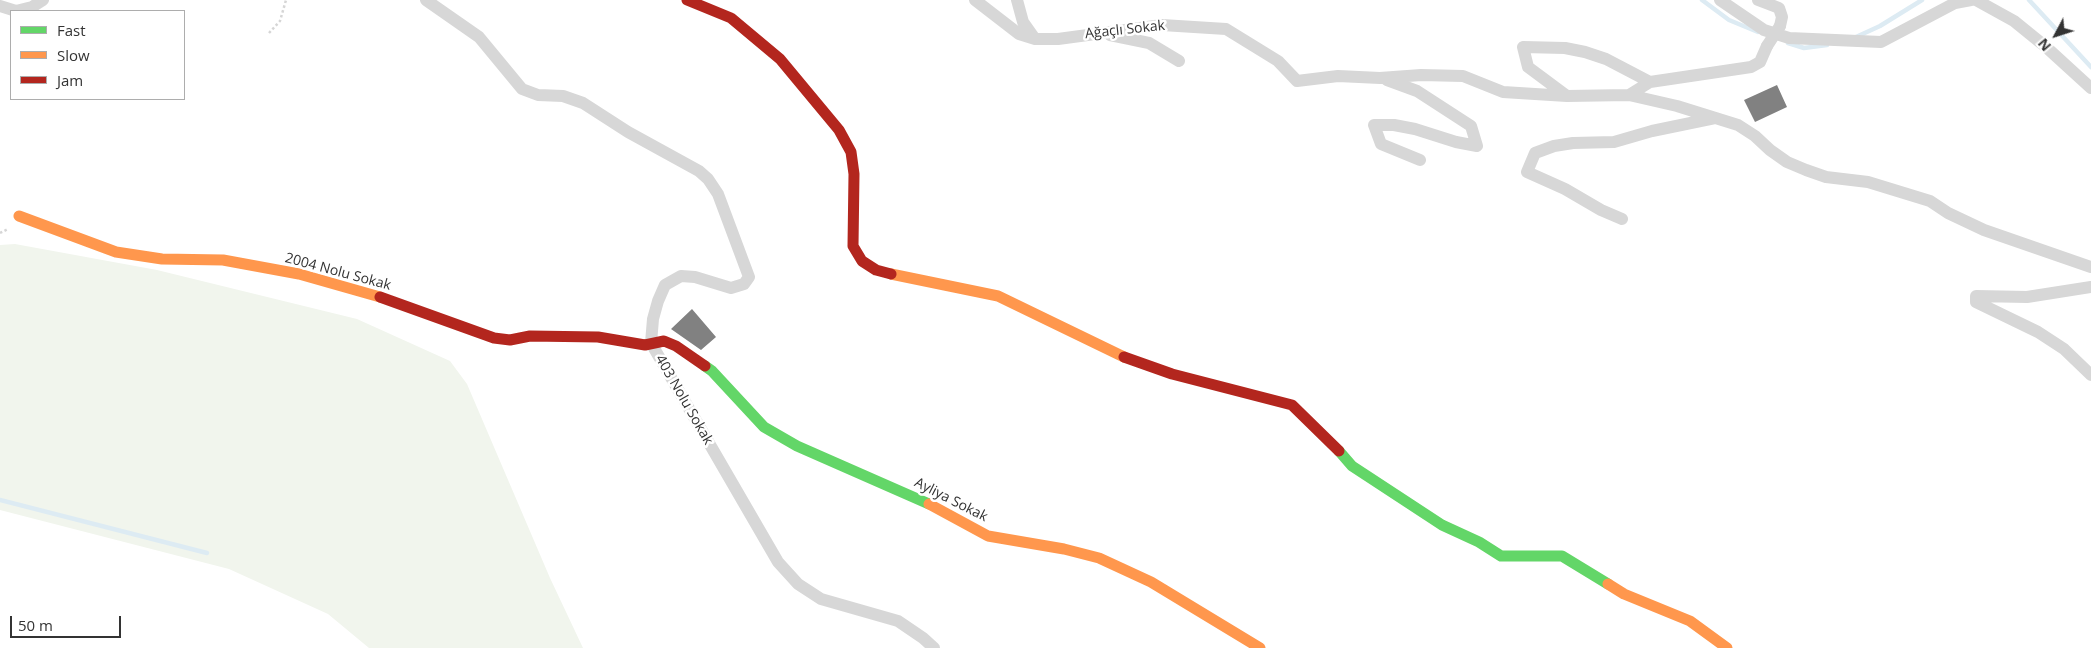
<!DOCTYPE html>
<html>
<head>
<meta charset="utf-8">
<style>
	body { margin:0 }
	#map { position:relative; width:2091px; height:648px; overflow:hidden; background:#fff; font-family:"Open Sans",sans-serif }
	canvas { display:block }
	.legend { position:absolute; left:10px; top:10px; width:175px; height:90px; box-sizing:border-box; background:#fff; border:1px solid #adadad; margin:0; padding:6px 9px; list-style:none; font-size:15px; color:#333 }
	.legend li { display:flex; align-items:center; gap:10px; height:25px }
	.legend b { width:25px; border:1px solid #adadad }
	.north { position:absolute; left:2031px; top:10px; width:50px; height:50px; -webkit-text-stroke:4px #fff; paint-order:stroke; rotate:230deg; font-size:14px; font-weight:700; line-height:20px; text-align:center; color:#333 }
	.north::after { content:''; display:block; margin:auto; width:18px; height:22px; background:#333; clip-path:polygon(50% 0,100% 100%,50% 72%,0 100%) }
	.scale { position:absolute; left:10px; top:616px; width:111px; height:22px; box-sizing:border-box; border:2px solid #333; border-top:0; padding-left:6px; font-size:15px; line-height:18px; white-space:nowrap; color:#333; -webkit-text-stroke:4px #fff; paint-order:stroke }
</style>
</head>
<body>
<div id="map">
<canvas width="2091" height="648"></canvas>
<ul class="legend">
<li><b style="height:6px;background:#63d668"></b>Fast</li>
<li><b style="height:6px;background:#ff974d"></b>Slow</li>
<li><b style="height:6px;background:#b3261e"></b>Jam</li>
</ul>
<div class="north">N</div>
<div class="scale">50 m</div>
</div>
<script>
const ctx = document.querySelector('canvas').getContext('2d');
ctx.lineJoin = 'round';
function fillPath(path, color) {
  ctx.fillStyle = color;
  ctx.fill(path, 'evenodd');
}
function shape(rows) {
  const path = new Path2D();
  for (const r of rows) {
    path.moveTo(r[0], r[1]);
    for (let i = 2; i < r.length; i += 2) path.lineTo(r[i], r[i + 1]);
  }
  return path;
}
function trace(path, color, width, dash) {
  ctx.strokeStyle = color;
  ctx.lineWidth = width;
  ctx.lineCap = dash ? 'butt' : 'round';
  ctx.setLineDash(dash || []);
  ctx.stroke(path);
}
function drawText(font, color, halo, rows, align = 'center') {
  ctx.font = font + ' "Open Sans",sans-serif';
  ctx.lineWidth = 5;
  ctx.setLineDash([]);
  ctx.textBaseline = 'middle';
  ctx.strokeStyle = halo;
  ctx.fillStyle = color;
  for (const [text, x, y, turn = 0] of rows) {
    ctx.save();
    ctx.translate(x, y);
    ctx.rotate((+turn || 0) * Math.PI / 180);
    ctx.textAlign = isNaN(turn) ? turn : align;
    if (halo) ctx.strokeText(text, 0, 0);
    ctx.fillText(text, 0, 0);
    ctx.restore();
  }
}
fillPath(shape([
	[15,244,157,270,357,319,450,361,467,384,550,578,583,648,369,648,328,614,229,569,0,510,0,245]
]), '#f1f5ed');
trace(shape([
	[1702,0,1729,20,1758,32],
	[2029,0,2091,67],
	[1856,37,1880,26,1922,0],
	[1788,43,1804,48,1827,45],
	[0,500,207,553]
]), '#ddebf3', 4.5);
fillPath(shape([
	[1777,85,1787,107,1755,122,1744,100],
	[692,309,716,337,701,350,671,329]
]), '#818181');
trace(shape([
	[269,33,280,21,286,0],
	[0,233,8,229]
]), '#d6d6d6', 2.5, [2.5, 2.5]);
trace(shape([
	[426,0,479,37,522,89,538,95,563,96,583,103,628,132,699,171,708,179,718,194,749,277,744,284,731,288,695,277,681,276,665,285,658,301,653,319,651,343,778,562,798,584,821,599,898,621,923,638,934,648],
	[975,0,1019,34,1035,39,1058,39,1162,25,1226,29,1278,61,1297,81,1338,76,1380,78,1421,75,1463,76,1503,92,1567,96,1629,95,1677,106,1738,125,1755,136,1770,150,1787,162,1806,170,1826,177,1868,182,1930,201,1948,213,1984,230,2091,267],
	[1017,0,1023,22,1035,39],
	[1720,0,1764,30,1789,38,1881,42,1955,3,1971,0],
	[1758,0,1779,8,1782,17,1780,26],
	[1976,0,2014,21,2046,47,2091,88],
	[0,6,16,11,32,7,43,0],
	[1110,35,1149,43,1179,61],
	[1387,80,1417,91,1471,126,1477,146,1456,142,1415,129,1394,125,1374,125,1381,144,1420,160],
	[1629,95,1650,82,1751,67,1760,62,1767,46],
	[1567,96,1528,67,1523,47,1565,48,1585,52,1606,59,1650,82],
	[1622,219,1601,210,1565,189,1527,172,1535,153,1554,146,1573,143,1614,142,1652,131,1715,118],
	[2091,287,2027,297,1976,296,1976,302,2038,332,2064,349,2091,375]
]), '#d7d7d7', 12);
trace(shape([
	[705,366,712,371,764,427,797,446,929,504],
	[1339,451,1352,466,1442,525,1479,542,1501,556,1562,556,1608,584]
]), '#63d668', 11);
trace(shape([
	[19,216,116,252,162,259,223,260,299,274,380,297],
	[891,274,998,296,1124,357],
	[929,504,988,536,1064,549,1099,558,1151,582,1260,648],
	[1608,584,1624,594,1690,621,1727,648]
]), '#ff974d', 11);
trace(shape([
	[687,0,731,18,780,59,839,130,851,152,854,174,853,246,862,261,876,270,891,274],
	[380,297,494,338,510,340,530,336,598,337,645,345,664,341,676,346,705,366],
	[1124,357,1172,374,1292,405,1339,451]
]), '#b3261e', 11);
trace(shape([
	[1767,46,1780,26]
]), '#d7d7d7', 12);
drawText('14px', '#333', '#fff', [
	["Ağaçlı Sokak",1125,30,-6],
	["2004 Nolu Sokak",338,272,15],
	["403 Nolu Sokak",684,400,60],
	["Ayliya Sokak",951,500,27]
]);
</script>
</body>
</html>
